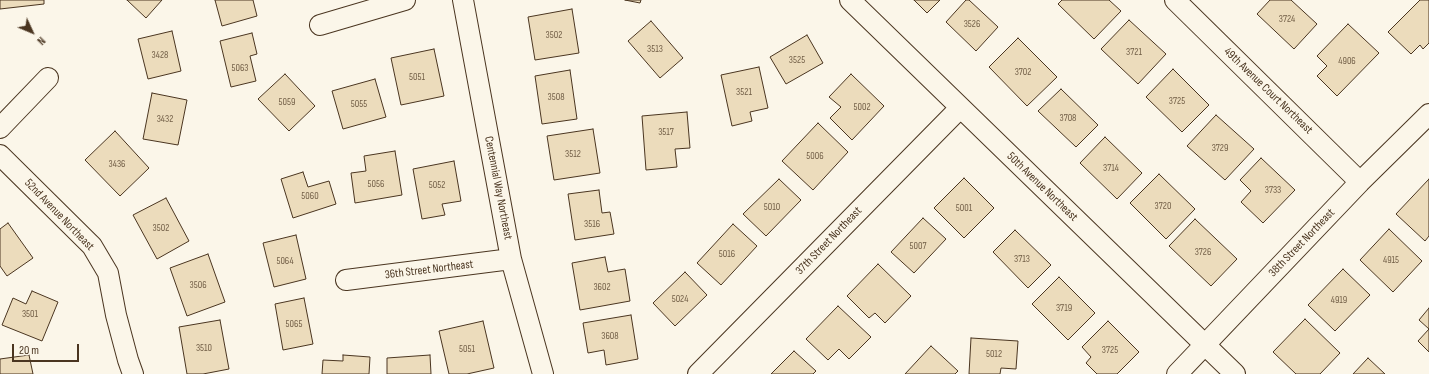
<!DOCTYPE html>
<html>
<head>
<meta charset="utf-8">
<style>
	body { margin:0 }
	#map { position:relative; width:1429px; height:374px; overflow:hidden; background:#fbf6e9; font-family:"Sofia Sans Condensed",sans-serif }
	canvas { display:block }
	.north { position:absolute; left:12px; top:12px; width:40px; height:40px; -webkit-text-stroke:3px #fbf6e9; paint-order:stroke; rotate:134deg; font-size:11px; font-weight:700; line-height:16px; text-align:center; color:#4a3520 }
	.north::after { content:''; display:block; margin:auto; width:14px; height:18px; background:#4a3520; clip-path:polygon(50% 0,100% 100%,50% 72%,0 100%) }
	.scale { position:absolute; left:12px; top:344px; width:67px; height:18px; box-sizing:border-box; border:2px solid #4a3520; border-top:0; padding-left:5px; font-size:12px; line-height:14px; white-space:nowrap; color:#4a3520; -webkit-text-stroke:3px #fbf6e9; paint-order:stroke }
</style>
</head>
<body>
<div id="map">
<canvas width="1429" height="374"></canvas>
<div class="north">N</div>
<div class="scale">20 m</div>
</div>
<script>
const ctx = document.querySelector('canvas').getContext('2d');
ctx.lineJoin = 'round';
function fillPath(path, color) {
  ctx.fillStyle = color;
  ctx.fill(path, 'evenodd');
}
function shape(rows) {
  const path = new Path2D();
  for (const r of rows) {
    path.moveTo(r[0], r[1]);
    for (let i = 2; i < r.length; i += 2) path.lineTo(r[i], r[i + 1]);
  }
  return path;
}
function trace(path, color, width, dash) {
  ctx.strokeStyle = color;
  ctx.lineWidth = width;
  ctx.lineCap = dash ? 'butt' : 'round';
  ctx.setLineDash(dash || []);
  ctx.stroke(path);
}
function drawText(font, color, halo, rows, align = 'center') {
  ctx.font = font + ' "Sofia Sans Condensed",sans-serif';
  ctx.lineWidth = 3;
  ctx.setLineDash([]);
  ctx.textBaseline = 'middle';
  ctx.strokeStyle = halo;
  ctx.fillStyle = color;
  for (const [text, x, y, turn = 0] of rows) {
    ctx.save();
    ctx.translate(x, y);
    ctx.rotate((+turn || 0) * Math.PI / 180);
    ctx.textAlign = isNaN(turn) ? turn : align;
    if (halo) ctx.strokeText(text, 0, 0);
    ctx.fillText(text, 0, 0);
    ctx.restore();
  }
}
const building = shape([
	[0,0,44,0,44,4,0,9,0,0],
	[127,0,162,0,146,18,127,0],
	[215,0,253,0,257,16,222,26,215,0],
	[625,0,641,0,640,3,625,0],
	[914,0,940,0,927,13,914,0],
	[966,0,969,0,998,27,976,51,946,22,966,0],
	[1062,0,1109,0,1121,11,1094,39,1058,4,1062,0],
	[1270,0,1291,0,1317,24,1294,49,1257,14,1270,0],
	[1420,0,1429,0,1429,43,1423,49,1420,45,1411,54,1388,32,1420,0],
	[572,9,579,53,535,60,528,17,572,9],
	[1129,20,1166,54,1138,84,1101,49,1129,20],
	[651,21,683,58,660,78,628,41,651,21],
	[1348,24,1379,53,1337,96,1317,76,1327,66,1317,56,1348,24],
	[172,31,181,71,148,79,138,39,172,31],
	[252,33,257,54,250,56,256,81,231,87,220,41,252,33],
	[807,35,823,63,786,84,770,57,807,35],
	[1018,38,1057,77,1027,106,989,67,1018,38],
	[434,49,444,96,401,105,391,58,434,49],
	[759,67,768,108,750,112,752,121,732,126,721,75,759,67],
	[1173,69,1209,105,1182,132,1146,97,1173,69],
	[570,70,577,119,542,124,535,76,570,70],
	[285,74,315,106,289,131,258,99,285,74],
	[851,74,884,106,852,140,830,118,841,107,829,97,851,74],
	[375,79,386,117,343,129,332,91,375,79],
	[1061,89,1098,125,1076,147,1038,111,1061,89],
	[152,93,187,100,178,145,143,139,152,93],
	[687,112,690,148,675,149,677,167,646,170,642,116,687,112],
	[1216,115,1254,149,1225,180,1187,146,1216,115],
	[818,123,848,152,813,190,782,161,818,123],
	[593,129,600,173,554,180,547,136,593,129],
	[115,131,149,168,120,196,85,160,115,131],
	[1105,137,1142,173,1117,199,1080,163,1105,137],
	[395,151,402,195,355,203,351,173,366,171,364,156,395,151],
	[1261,158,1295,190,1263,223,1241,202,1251,191,1240,180,1261,158],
	[454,161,461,201,442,204,445,215,422,219,413,169,454,161],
	[303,172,308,187,329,181,336,204,293,218,281,179,303,172],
	[1159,174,1195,209,1166,239,1130,203,1159,174],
	[964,178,994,208,964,238,934,208,964,178],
	[779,179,801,200,766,236,743,214,779,179],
	[1429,179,1429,236,1425,241,1396,214,1429,179],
	[599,190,602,213,610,212,614,234,575,240,568,194,599,190],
	[166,198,189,241,157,259,133,215,166,198],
	[923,218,946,239,914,273,891,252,923,218],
	[1195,219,1237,259,1211,286,1169,246,1195,219],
	[8,223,33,258,7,276,0,266,0,229,8,223],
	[733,224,757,246,721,285,697,263,733,224],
	[1389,229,1422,261,1393,292,1360,260,1389,229],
	[1015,230,1051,265,1028,288,993,252,1015,230],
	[296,235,306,279,274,287,263,243,296,235],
	[208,254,225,302,187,316,170,268,208,254],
	[605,257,608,272,625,269,630,301,580,310,572,263,605,257],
	[878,264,911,296,885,323,875,313,869,318,847,296,878,264],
	[1343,269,1370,295,1335,331,1308,305,1343,269],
	[685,272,707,295,675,326,653,303,685,272],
	[1059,277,1095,313,1068,340,1032,304,1059,277],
	[32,291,58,302,42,341,2,325,13,298,26,304,32,291],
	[304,298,313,344,283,350,275,304,304,298],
	[838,306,871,337,849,359,839,349,828,360,806,339,838,306],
	[1429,308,1429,352,1418,341,1429,329,1419,320,1429,308],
	[631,315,638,359,606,365,604,350,588,353,583,323,631,315],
	[1305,319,1340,353,1320,374,1296,374,1273,352,1305,319],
	[220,320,229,369,203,374,187,374,179,327,220,320],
	[483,321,494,368,467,374,449,374,439,331,483,321],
	[1108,321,1139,352,1117,374,1097,374,1086,363,1091,357,1082,347,1108,321],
	[971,338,1018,341,1016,369,1001,368,1000,374,969,374,971,338],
	[931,346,958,371,955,374,905,374,931,346],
	[794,351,816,371,813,374,771,374,794,351],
	[29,355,33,374,0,374,0,359,29,355],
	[343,355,370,357,369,374,322,374,323,360,343,361,343,355],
	[430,355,431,374,387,374,387,358,430,355],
	[1368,358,1385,374,1353,374,1368,358]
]);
fillPath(building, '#ecdcbc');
trace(building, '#4a3520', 1);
const minor = shape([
	[463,0,511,259,543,374],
	[850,0,1235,374],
	[1175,0,1360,182],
	[320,25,405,0],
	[0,128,48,78],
	[0,155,92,246,108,273,116,315,128,360,133,374],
	[346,280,511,259],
	[698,374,960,108],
	[1177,374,1360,182,1429,114]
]);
trace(minor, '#4a3520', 22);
trace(minor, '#fbf6e9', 20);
drawText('10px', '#725f47', null, [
	["3724",1287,19],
	["3526",972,24],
	["3502",554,35],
	["3513",655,49],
	["3721",1134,52],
	["3428",160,55],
	["3525",797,60],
	["4906",1347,61],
	["5063",240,68],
	["3702",1023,72],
	["5051",417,77],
	["3521",744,92],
	["3508",556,97],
	["3725",1177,101],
	["5059",287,102],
	["5055",359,104],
	["5002",862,107],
	["3708",1068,118],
	["3432",165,119],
	["3517",666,132],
	["3729",1220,148],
	["3512",573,154],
	["5006",815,156],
	["3436",117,164],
	["3714",1111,168],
	["5056",376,184],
	["5052",437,185],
	["3733",1273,190],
	["5060",310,196],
	["3720",1163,206],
	["5010",772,207],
	["5001",964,208],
	["3516",592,224],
	["3502",161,228],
	["5007",918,246],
	["3726",1203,252],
	["5016",727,254],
	["3713",1022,259],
	["4915",1391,260],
	["5064",285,261],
	["3506",198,285],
	["3602",602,287],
	["5024",680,299],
	["4919",1339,300],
	["3719",1064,308],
	["3501",30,314],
	["5065",294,324],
	["3608",610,336],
	["3510",204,348],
	["5051",467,349],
	["3725",1110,350],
	["5012",994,354]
]);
drawText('12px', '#4a3520', '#fbf6e9', [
	["49th Avenue Court Northeast",1268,91,44],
	["50th Avenue Northeast",1042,187,44],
	["Centennial Way Northeast",498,188,79],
	["52nd Avenue Northeast",59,215,46],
	["37th Street Northeast",829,241,-46],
	["38th Street Northeast",1302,243,-46],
	["36th Street Northeast",429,270,-7]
]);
</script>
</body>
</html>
